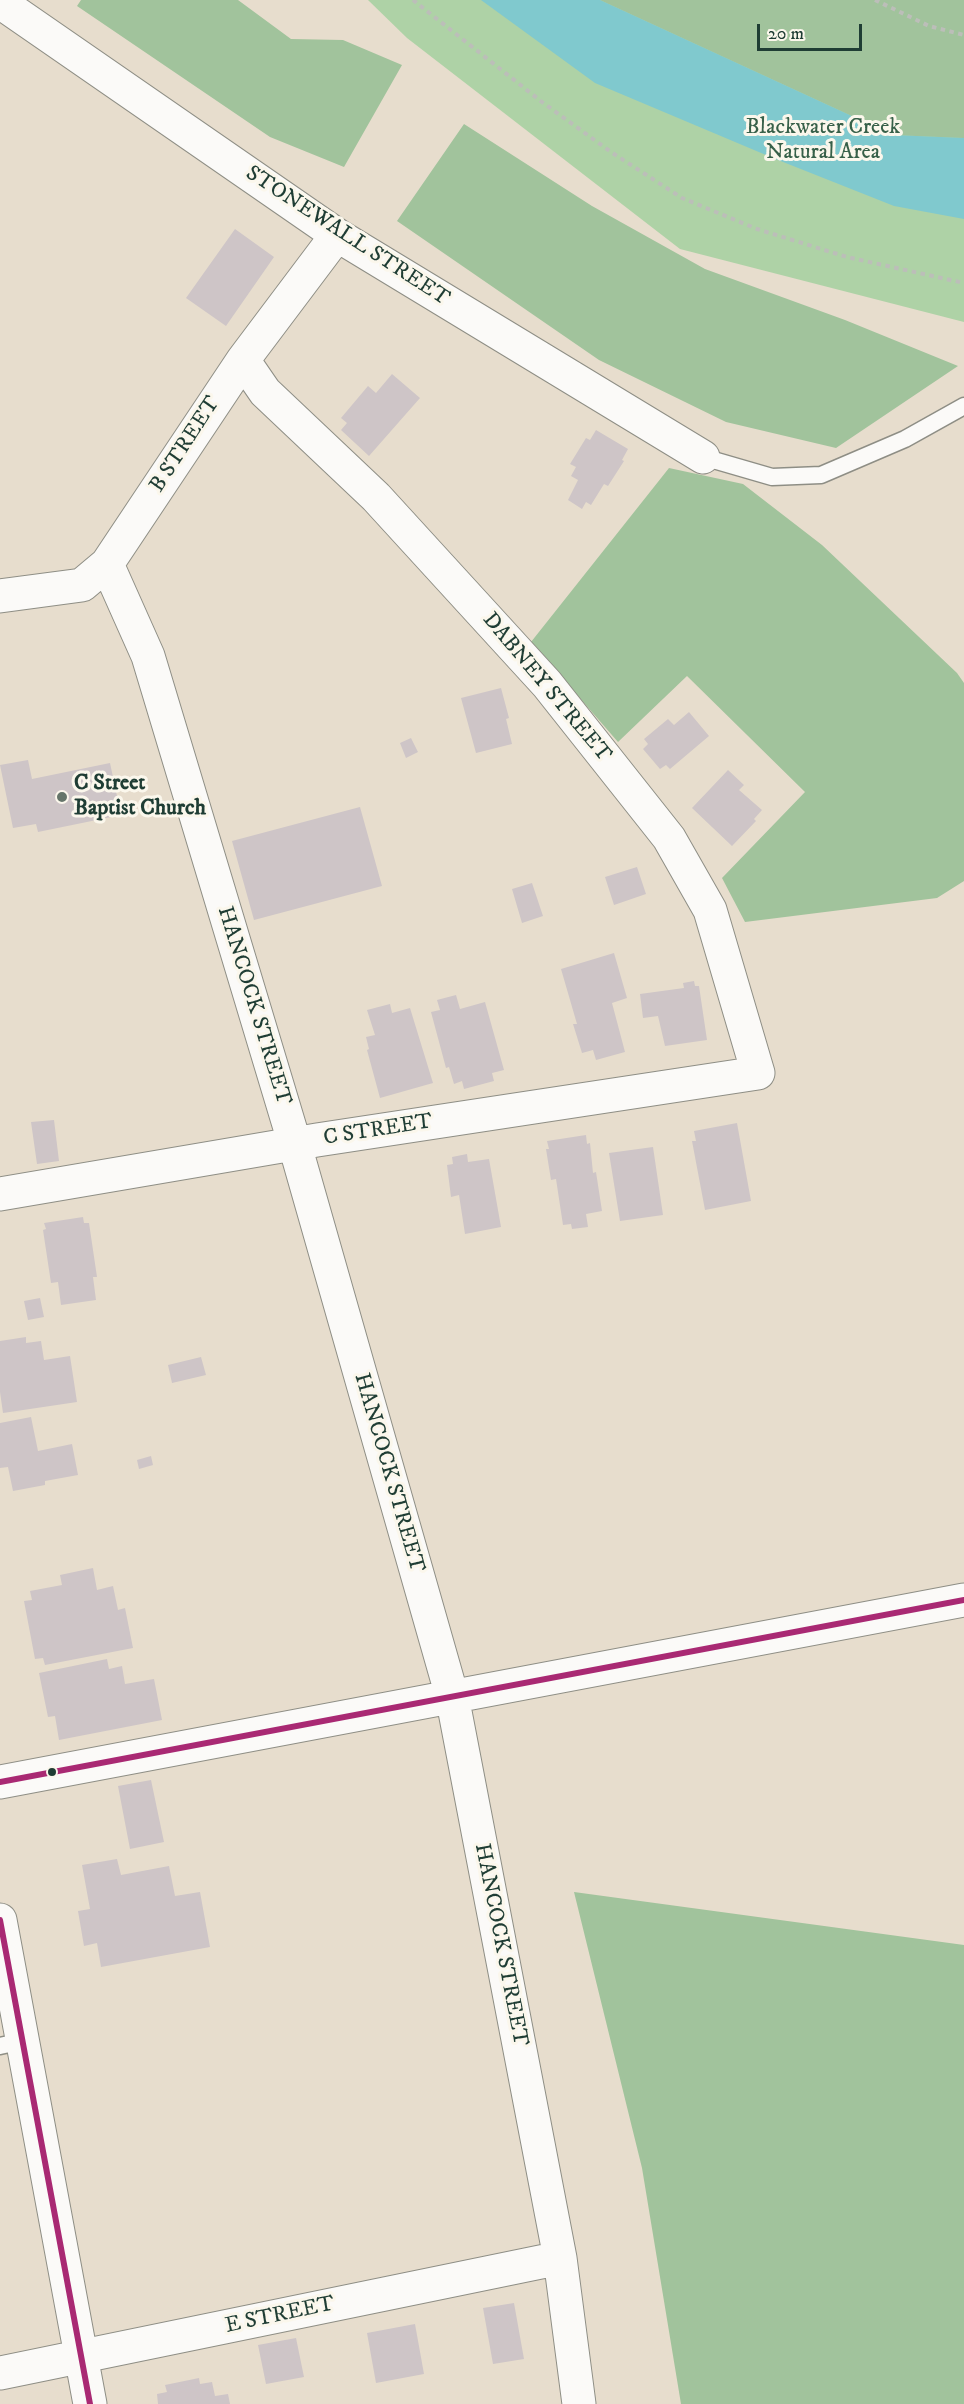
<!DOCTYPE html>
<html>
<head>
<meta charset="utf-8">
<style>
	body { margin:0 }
	#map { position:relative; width:964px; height:2404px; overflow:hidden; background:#e7ddcd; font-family:"IM FELL DW Pica",serif }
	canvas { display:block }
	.scale { position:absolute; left:757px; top:24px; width:105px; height:27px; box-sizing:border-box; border:3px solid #1f3d34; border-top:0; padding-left:8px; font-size:18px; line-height:21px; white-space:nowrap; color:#1f3d34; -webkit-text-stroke:4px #fbf7ec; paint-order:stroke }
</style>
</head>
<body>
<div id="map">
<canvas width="964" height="2404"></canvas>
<div class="scale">20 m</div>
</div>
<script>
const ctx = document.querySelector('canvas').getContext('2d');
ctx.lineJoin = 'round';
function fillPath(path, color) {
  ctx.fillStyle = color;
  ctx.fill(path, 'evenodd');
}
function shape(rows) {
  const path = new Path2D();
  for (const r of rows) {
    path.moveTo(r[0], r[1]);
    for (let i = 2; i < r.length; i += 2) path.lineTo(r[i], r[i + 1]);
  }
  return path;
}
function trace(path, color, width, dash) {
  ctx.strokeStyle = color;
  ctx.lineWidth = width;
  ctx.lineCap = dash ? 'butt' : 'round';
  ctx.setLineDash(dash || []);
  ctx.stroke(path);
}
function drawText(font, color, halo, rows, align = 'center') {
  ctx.font = font + ' "IM FELL DW Pica",serif';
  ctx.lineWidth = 6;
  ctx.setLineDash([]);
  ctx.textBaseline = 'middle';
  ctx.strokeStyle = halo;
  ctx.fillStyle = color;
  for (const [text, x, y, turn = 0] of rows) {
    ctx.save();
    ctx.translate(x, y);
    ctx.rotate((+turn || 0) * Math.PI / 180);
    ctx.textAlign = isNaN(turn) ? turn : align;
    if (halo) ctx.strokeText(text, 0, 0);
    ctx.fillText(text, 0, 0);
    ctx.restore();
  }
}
fillPath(shape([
	[368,0,964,0,964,322,680,249,407,38]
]), '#aed2a6');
fillPath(shape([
	[81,0,238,0,291,39,343,40,402,65,344,167,270,137,77,6],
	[600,0,964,0,964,138,893,135],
	[464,124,592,206,705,269,845,320,958,366,836,448,726,422,599,360,397,221],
	[669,468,743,484,822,545,957,673,964,683,964,881,937,898,745,922,722,878,805,792,687,676,618,742,531,642],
	[574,1892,964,1945,964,2404,681,2404,642,2168]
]), '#a1c39c');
fillPath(shape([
	[481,0,600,0,893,135,964,138,964,219,894,206,773,158,595,83]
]), '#80c9ce');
fillPath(shape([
	[235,229,274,257,226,326,186,298],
	[392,374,420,398,369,456,341,430,347,423,341,418,368,386,376,393],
	[596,430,628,449,622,460,624,461,608,486,604,484,591,505,586,502,582,509,568,500,578,480,571,476,576,467,570,464,586,438,590,440],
	[501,688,509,718,506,719,512,744,476,753,461,698],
	[689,712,709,736,670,769,666,765,660,769,643,749,648,744,644,739,668,719,674,725],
	[411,738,418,752,406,758,400,743],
	[28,760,32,779,110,763,121,815,38,832,36,824,13,828,0,765],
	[728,770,744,785,739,790,762,810,754,819,756,821,732,846,692,808],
	[360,807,382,886,254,920,232,841],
	[637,867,646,894,614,905,605,877],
	[532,883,543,916,522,923,512,889],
	[614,953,627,998,612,1003,625,1052,596,1060,593,1050,582,1053,573,1024,577,1024,561,969],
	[694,981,695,986,699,986,707,1040,665,1046,658,1016,643,1018,640,994,684,988,683,983],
	[456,995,460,1009,485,1002,504,1070,492,1073,494,1081,464,1089,462,1081,454,1084,449,1067,446,1068,431,1012,440,1010,437,1000],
	[390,1004,392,1013,410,1008,433,1083,380,1098,367,1050,369,1049,366,1037,375,1035,367,1010],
	[54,1120,59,1161,37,1164,31,1122],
	[737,1123,751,1201,705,1210,692,1141,696,1141,694,1131],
	[586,1135,587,1144,590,1143,593,1173,596,1172,602,1211,586,1214,588,1227,572,1229,571,1224,563,1225,556,1179,551,1180,546,1149,549,1149,547,1141],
	[653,1147,663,1215,620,1221,609,1153],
	[467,1154,468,1162,489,1159,501,1227,465,1234,459,1195,451,1197,447,1165,453,1164,452,1157],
	[83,1217,84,1223,89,1223,97,1277,93,1277,96,1300,61,1305,58,1282,51,1283,43,1230,46,1229,44,1223],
	[40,1298,44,1317,28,1320,24,1301],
	[26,1337,26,1343,41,1341,44,1360,70,1356,77,1402,3,1413,0,1392,0,1341],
	[201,1357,206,1375,172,1383,168,1365],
	[31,1417,38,1451,72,1444,78,1475,45,1481,45,1485,13,1491,8,1467,0,1468,0,1423],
	[151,1456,153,1465,139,1469,137,1460],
	[93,1568,97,1590,113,1586,118,1610,125,1608,133,1648,45,1665,43,1658,35,1659,24,1601,32,1600,30,1591,62,1585,60,1575],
	[107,1659,109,1669,122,1666,125,1684,154,1679,162,1720,59,1740,55,1716,48,1717,39,1673],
	[151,1780,164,1842,130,1849,118,1786],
	[117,1859,121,1875,169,1866,175,1896,200,1892,210,1947,101,1967,97,1943,84,1946,78,1911,90,1909,82,1865],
	[514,2303,524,2359,493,2364,483,2308],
	[415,2324,424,2374,376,2383,367,2333],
	[296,2338,304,2377,266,2384,258,2345],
	[199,2378,200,2384,212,2382,215,2396,228,2394,230,2404,158,2404,157,2394,167,2392,165,2385]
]), '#cec5c7');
const lane = shape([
	[703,457,772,477,821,475,905,439,964,406],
	[0,2046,23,2041]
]);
const street = shape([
	[0,2,337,235,703,457],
	[107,564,148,656,290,1128,452,1696,560,2258,579,2404],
	[0,596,82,585,107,564,243,360,337,235],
	[0,1194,317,1140,758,1073,710,910,669,838,547,684,376,497,265,392,243,360],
	[0,1782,964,1600],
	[0,1920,90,2404],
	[0,2373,560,2258]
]);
trace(lane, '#8e8e85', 19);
trace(street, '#8e8e85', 35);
trace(shape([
	[413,0,542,102,611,152,682,198,757,229,847,257,964,283],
	[875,0,929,26,964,35]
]), '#bcbeb9', 4, [4.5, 4.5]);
trace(lane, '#fbfaf8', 16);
trace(street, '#fbfaf8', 33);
trace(shape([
	[0,1782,964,1600],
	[0,1920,90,2404]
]), '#a92973', 6);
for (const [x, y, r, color] of [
	[62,797,6,"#65756a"],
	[52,1772,5,"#1f3d34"]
]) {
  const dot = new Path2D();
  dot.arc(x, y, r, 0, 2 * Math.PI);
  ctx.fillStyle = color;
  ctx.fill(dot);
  trace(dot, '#fbf7ec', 2);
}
drawText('22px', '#376049', '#fbf7ec', [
	["Blackwater Creek",823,128],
	["Natural Area",823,153]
]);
drawText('22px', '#1f3d34', '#fbf7ec', [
	["STONEWALL STREET",347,237,33],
	["B STREET",186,445,-57],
	["DABNEY STREET",546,688,50],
	["HANCOCK STREET",253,1006,73],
	["C STREET",378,1131,-9],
	["HANCOCK STREET",388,1473,74],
	["HANCOCK STREET",500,1945,79],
	["E STREET",280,2316,-12]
]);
drawText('bold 22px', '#1f3d34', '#fbf7ec', [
	["C Street",74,784],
	["Baptist Church",74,809]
], 'left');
</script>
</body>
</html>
